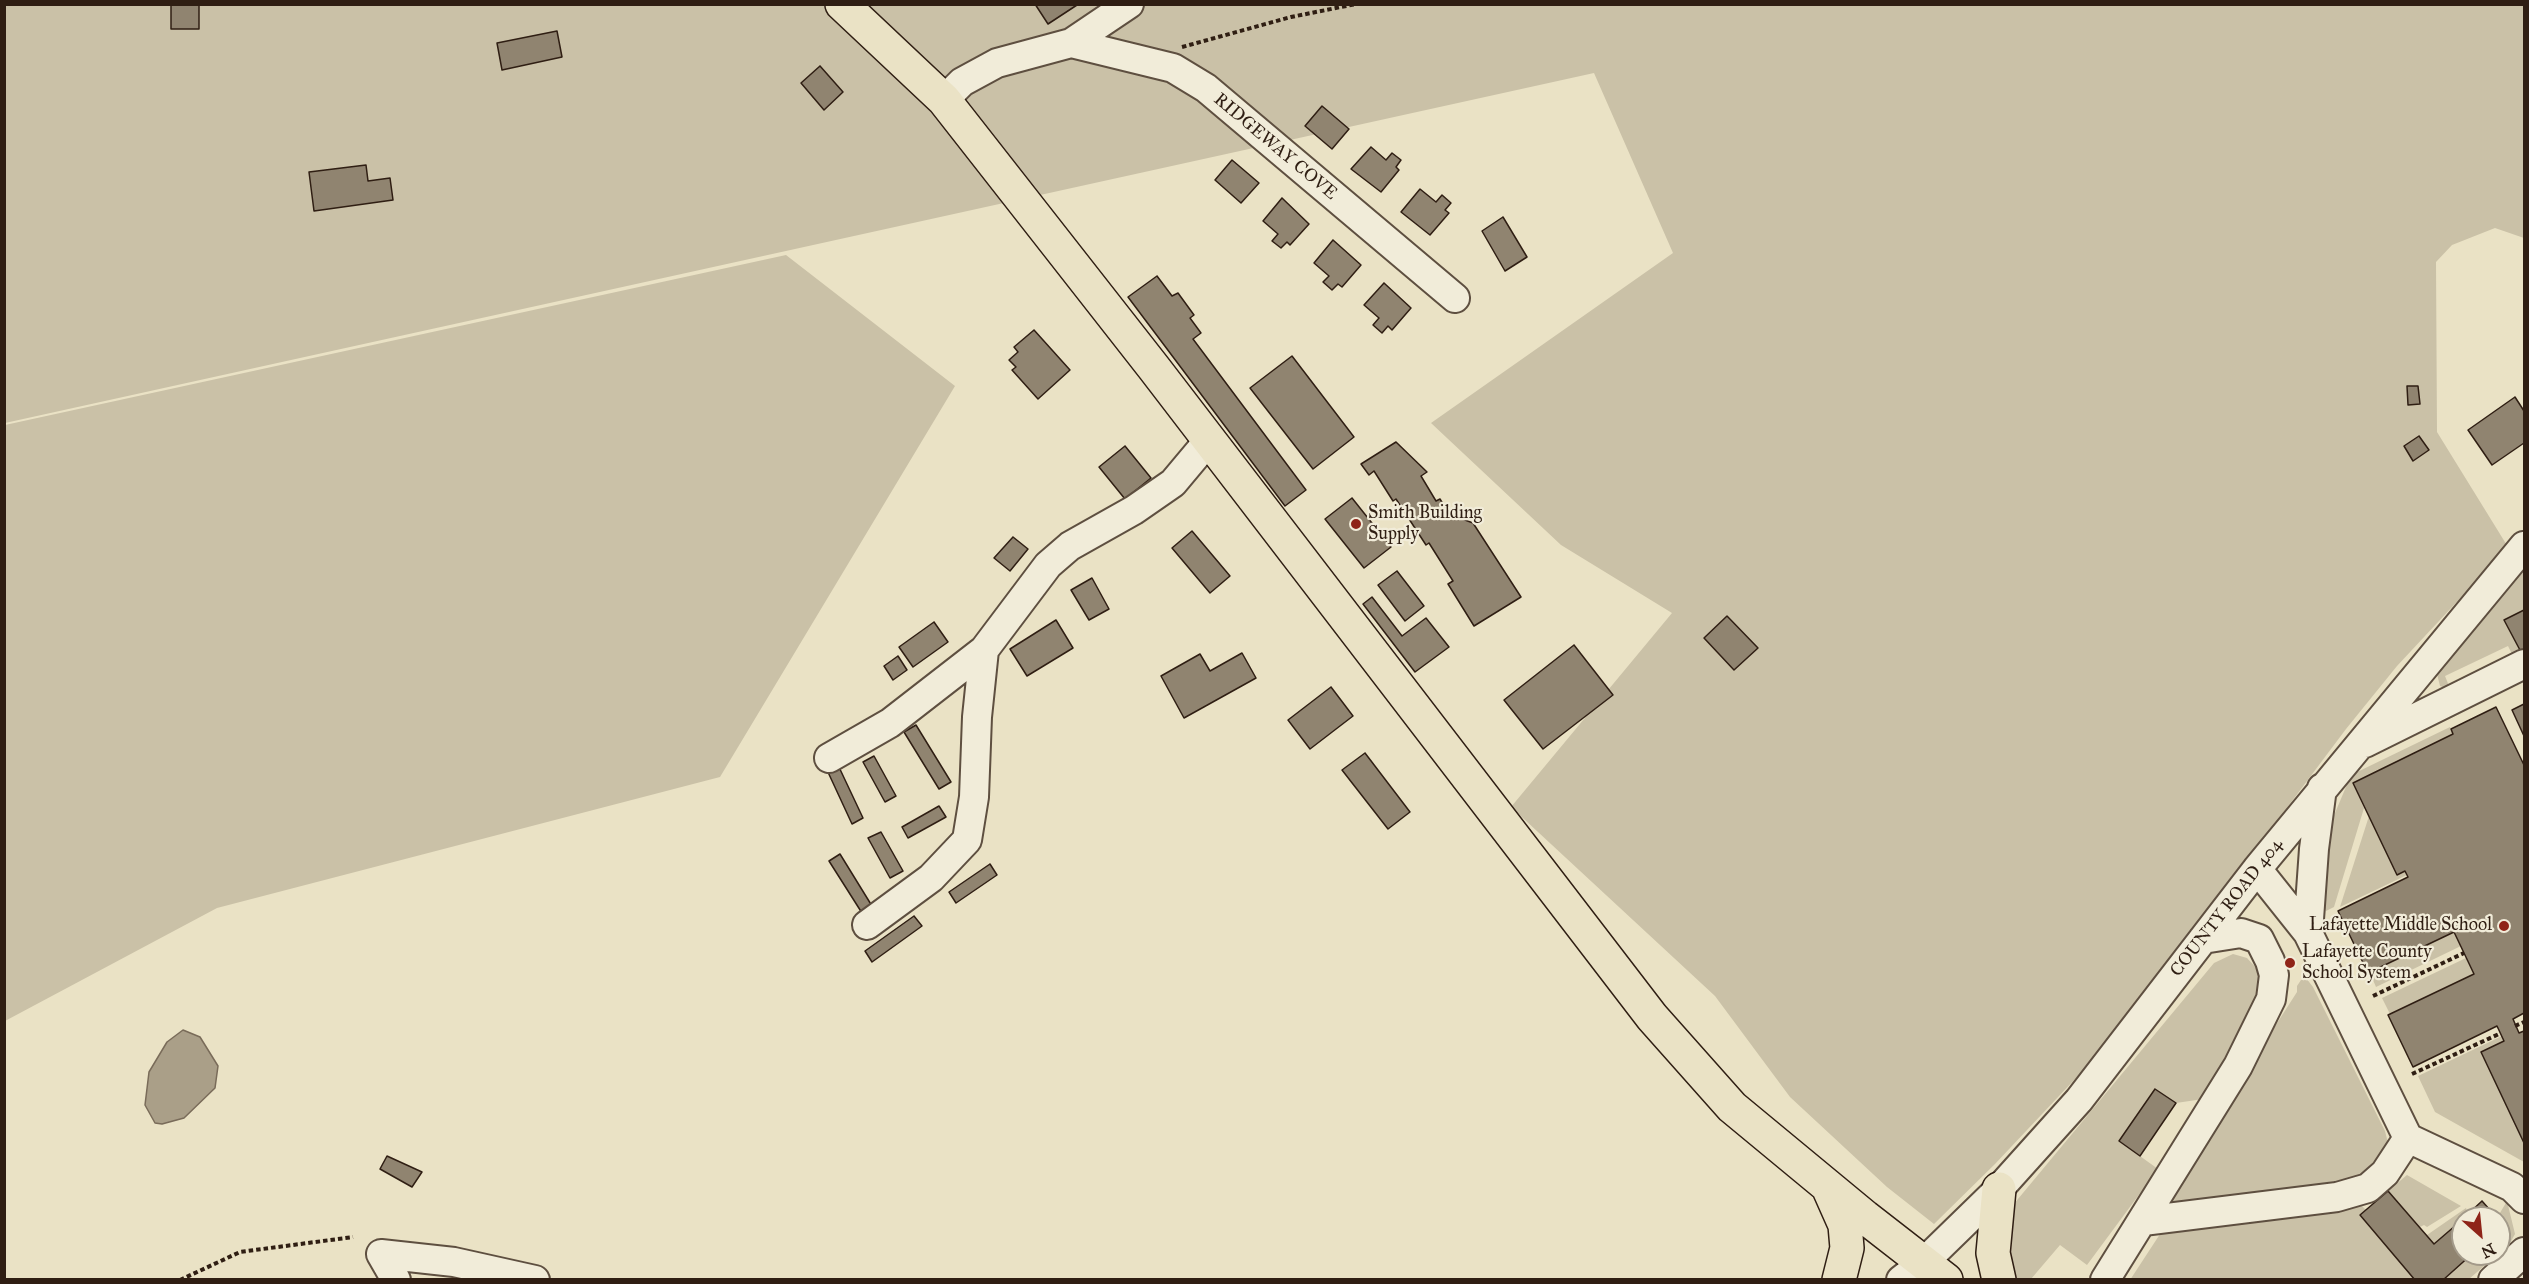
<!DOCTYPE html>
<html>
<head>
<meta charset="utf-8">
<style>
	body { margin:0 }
	#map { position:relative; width:2529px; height:1284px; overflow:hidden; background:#eae2c5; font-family:"IM FELL Great Primer",serif }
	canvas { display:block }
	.frame { position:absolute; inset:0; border:6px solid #2f1e13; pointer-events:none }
	.north { position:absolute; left:2451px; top:1206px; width:60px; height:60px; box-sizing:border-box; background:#f1ecd9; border:2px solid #a39a8a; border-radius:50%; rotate:153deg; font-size:16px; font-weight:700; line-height:24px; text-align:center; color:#2f1e13 }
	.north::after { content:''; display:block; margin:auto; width:21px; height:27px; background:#8f2418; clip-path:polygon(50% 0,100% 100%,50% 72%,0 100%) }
</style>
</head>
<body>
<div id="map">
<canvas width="2529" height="1284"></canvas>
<div class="frame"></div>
<div class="north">N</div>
</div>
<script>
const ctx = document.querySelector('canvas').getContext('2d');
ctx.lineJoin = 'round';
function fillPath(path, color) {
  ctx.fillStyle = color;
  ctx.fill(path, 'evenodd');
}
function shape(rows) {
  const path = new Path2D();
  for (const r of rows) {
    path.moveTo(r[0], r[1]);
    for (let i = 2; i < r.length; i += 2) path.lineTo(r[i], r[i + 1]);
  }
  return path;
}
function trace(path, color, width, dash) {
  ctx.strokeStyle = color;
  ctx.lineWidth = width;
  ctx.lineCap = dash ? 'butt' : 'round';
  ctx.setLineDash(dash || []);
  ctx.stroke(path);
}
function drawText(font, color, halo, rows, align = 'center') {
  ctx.font = font + ' "IM FELL Great Primer",serif';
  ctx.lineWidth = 4.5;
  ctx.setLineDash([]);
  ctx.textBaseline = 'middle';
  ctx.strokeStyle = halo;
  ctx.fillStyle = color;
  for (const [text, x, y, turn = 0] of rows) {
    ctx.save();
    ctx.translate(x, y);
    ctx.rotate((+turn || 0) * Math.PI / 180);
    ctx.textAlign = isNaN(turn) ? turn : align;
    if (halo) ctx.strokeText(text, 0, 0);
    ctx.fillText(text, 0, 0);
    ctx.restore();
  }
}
fillPath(shape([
	[4,5,2524,5,2524,238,2495,228,2452,245,2436,262,2437,432,2508,547,2397,666,2346,729,2250,857,2091,1062,1995,1164,1934,1224,1887,1187,1790,1097,1715,996,1511,807,1672,613,1561,545,1431,423,1673,253,1594,73,5,423],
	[786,255,955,386,720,777,217,908,5,1021,5,425],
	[2524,558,2524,610,2504,621,2521,652,2513,656,2508,646,2445,676,2449,686,2445,688,2440,686,2434,662],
	[2450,727,2453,734,2353,783,2364,808,2334,907,2326,911,2316,890,2327,832,2351,775],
	[2369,816,2397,875,2405,871,2407,875,2340,907],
	[2454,932,2461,946,2376,987,2370,973],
	[2233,954,2247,958,2258,970,2261,984,2261,996,2203,1099,2176,1103,2155,1089,2119,1141,2158,1169,2087,1265,2060,1245,2031,1279,2006,1279,2008,1211,2214,963],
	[2466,958,2474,974,2390,1014,2382,998],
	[2306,978,2313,987,2385,1131,2388,1143,2384,1151,2361,1174,2347,1179,2194,1205,2168,1204,2193,1154,2297,992,2297,986,2301,980],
	[2502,1036,2504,1041,2481,1052,2524,1143,2524,1162,2435,1112,2418,1076],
	[2407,1175,2461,1206,2427,1227,2424,1225,2420,1227,2388,1191],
	[2355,1199,2366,1210,2360,1216,2415,1279,2130,1280,2162,1231],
	[2507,1201,2515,1234,2510,1243,2499,1253,2499,1228,2502,1225,2497,1218],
	[2466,1208,2468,1214,2434,1244,2427,1235],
	[2470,1254,2498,1254,2469,1279,2442,1280]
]), '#cac1a7');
const water = shape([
	[183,1030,200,1037,218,1066,215,1088,184,1118,162,1124,155,1123,145,1105,149,1072,167,1042,183,1030]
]);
fillPath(water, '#aa9f88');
trace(water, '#796b59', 1.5);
const building = shape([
	[171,4,199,4,199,29,171,29,171,4],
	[1035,4,1077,4,1077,5,1048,24,1035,4],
	[557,31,562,57,502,70,497,43,557,31],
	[820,66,843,92,824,110,801,83,820,66],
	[1322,106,1349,129,1332,149,1305,126,1322,106],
	[1371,147,1386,160,1392,153,1401,160,1396,167,1399,170,1381,192,1351,169,1371,147],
	[1232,160,1259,183,1241,203,1215,180,1232,160],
	[366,165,368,181,390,178,393,200,314,211,309,172,366,165],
	[1420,189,1436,202,1442,195,1451,203,1445,210,1449,213,1430,235,1401,212,1420,189],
	[1282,198,1309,224,1290,245,1287,242,1281,248,1272,241,1278,234,1263,221,1282,198],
	[1503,217,1527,257,1505,271,1482,231,1503,217],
	[1333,240,1361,265,1342,287,1338,284,1332,290,1323,282,1329,276,1314,263,1333,240],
	[1157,276,1172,296,1178,293,1194,315,1190,318,1201,333,1193,339,1306,490,1285,506,1128,297,1157,276],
	[1384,283,1411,308,1392,330,1388,326,1382,333,1373,325,1379,318,1364,305,1384,283],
	[1034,330,1070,370,1038,399,1012,370,1016,367,1009,360,1018,352,1014,347,1034,330],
	[1292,356,1354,437,1313,469,1250,388,1292,356],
	[2407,386,2418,386,2420,404,2408,405,2407,386],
	[2515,397,2524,411,2524,443,2492,465,2468,430,2515,397],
	[2419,436,2429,450,2413,461,2404,446,2419,436],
	[1396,442,1427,472,1421,476,1436,501,1440,499,1449,514,1473,523,1521,597,1474,626,1448,584,1453,581,1429,543,1426,545,1396,499,1393,501,1374,471,1369,475,1361,464,1396,442],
	[1125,446,1151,478,1125,499,1099,467,1125,446],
	[1352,498,1391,547,1364,568,1325,519,1352,498],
	[1192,531,1230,576,1210,593,1172,548,1192,531],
	[1013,537,1028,549,1010,571,994,558,1013,537],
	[1397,571,1424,606,1405,621,1378,585,1397,571],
	[1092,578,1109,609,1089,620,1071,590,1092,578],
	[1372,597,1402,636,1426,618,1449,647,1415,672,1363,604,1372,597],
	[2524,610,2524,650,2521,652,2504,620,2524,610],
	[1727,616,1758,648,1734,670,1704,638,1727,616],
	[1056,620,1073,648,1027,676,1010,649,1056,620],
	[934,622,948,642,913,667,899,647,934,622],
	[1574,645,1613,695,1543,749,1504,700,1574,645],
	[1242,653,1256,678,1184,718,1161,676,1200,654,1210,671,1242,653],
	[898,656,907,670,893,680,884,666,898,656],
	[1331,687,1353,716,1310,749,1288,720,1331,687],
	[2524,704,2524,736,2512,710,2524,704],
	[2496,707,2524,765,2524,1013,2513,1019,2519,1033,2524,1031,2524,1143,2481,1052,2504,1041,2497,1026,2413,1067,2388,1015,2474,974,2454,932,2368,973,2338,911,2408,877,2405,871,2397,875,2353,783,2453,734,2451,729,2496,707],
	[916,725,951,782,939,789,904,732,916,725],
	[1365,753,1410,812,1388,829,1342,770,1365,753],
	[874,756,896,796,885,802,863,762,874,756],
	[838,765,863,818,852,824,827,770,838,765],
	[939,806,946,817,908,838,902,827,939,806],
	[881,832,903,871,890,878,868,838,881,832],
	[840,854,872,906,862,913,829,861,840,854],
	[990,864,997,875,956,903,949,892,990,864],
	[914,916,922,926,872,962,865,951,914,916],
	[2155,1089,2176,1103,2140,1156,2119,1141,2155,1089],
	[387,1156,422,1172,412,1187,380,1169,387,1156],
	[2388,1191,2434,1244,2463,1219,2463,1254,2472,1254,2443,1280,2415,1280,2360,1215,2388,1191],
	[2482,1201,2497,1218,2464,1218,2468,1214,2482,1201]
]);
fillPath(building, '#908470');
trace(building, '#2f1e13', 1.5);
const minor = shape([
	[1071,43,1173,68,1206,88,1455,298],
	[944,100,962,82,997,63,1071,43,1129,4],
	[2365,743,2524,664],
	[829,758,890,723,984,650,1048,565,1070,546,1134,510,1173,483,1209,440],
	[2257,869,2308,933,2408,1138,2512,1187,2524,1199],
	[867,925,931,878,967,840,974,797,977,717,984,650],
	[2308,933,2314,849,2322,788],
	[2143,1221,2337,1197,2368,1188,2385,1173,2408,1138],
	[396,1280,381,1254,454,1262,535,1280],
	[1901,1280,1923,1263,1999,1189,2079,1100,2257,869,2524,546],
	[2105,1280,2238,1066,2271,999,2274,975,2270,961,2259,939,2241,933,2203,939],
	[2493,1280,2524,1252]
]);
const major = shape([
	[842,4,944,100,1154,368,1652,1017,1732,1107,1865,1217,1946,1280],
	[1829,1189,1845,1225,1847,1248,1839,1280],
	[1999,1189,1993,1253,1999,1280]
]);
trace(minor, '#5e4f40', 32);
trace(major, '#2f1e13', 36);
trace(shape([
	[1182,47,1291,17,1356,4],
	[2373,996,2464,953],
	[2515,1026,2524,1022],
	[2412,1074,2499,1034],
	[180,1280,240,1252,353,1237]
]), '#2f1e13', 4, [4.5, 3]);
trace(minor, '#f1ecd9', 28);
trace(major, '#eae2c5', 33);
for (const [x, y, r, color] of [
	[1356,524,6,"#8f2418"],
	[2504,926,6,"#8f2418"],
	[2290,963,6,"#8f2418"]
]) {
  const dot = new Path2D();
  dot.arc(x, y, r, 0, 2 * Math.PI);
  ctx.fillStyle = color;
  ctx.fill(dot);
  trace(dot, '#f1ecd9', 2);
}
drawText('18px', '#2f1e13', '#f1ecd9', [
	["RIDGEWAY COVE",1275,147,40],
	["COUNTY ROAD 404",2227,908,-52]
]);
drawText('18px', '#2f1e13', '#f1ecd9', [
	["Smith Building",1368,514],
	["Supply",1368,535],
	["Lafayette Middle School",2492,926,"right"],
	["Lafayette County",2302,953],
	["School System",2302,974]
], 'left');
</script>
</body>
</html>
